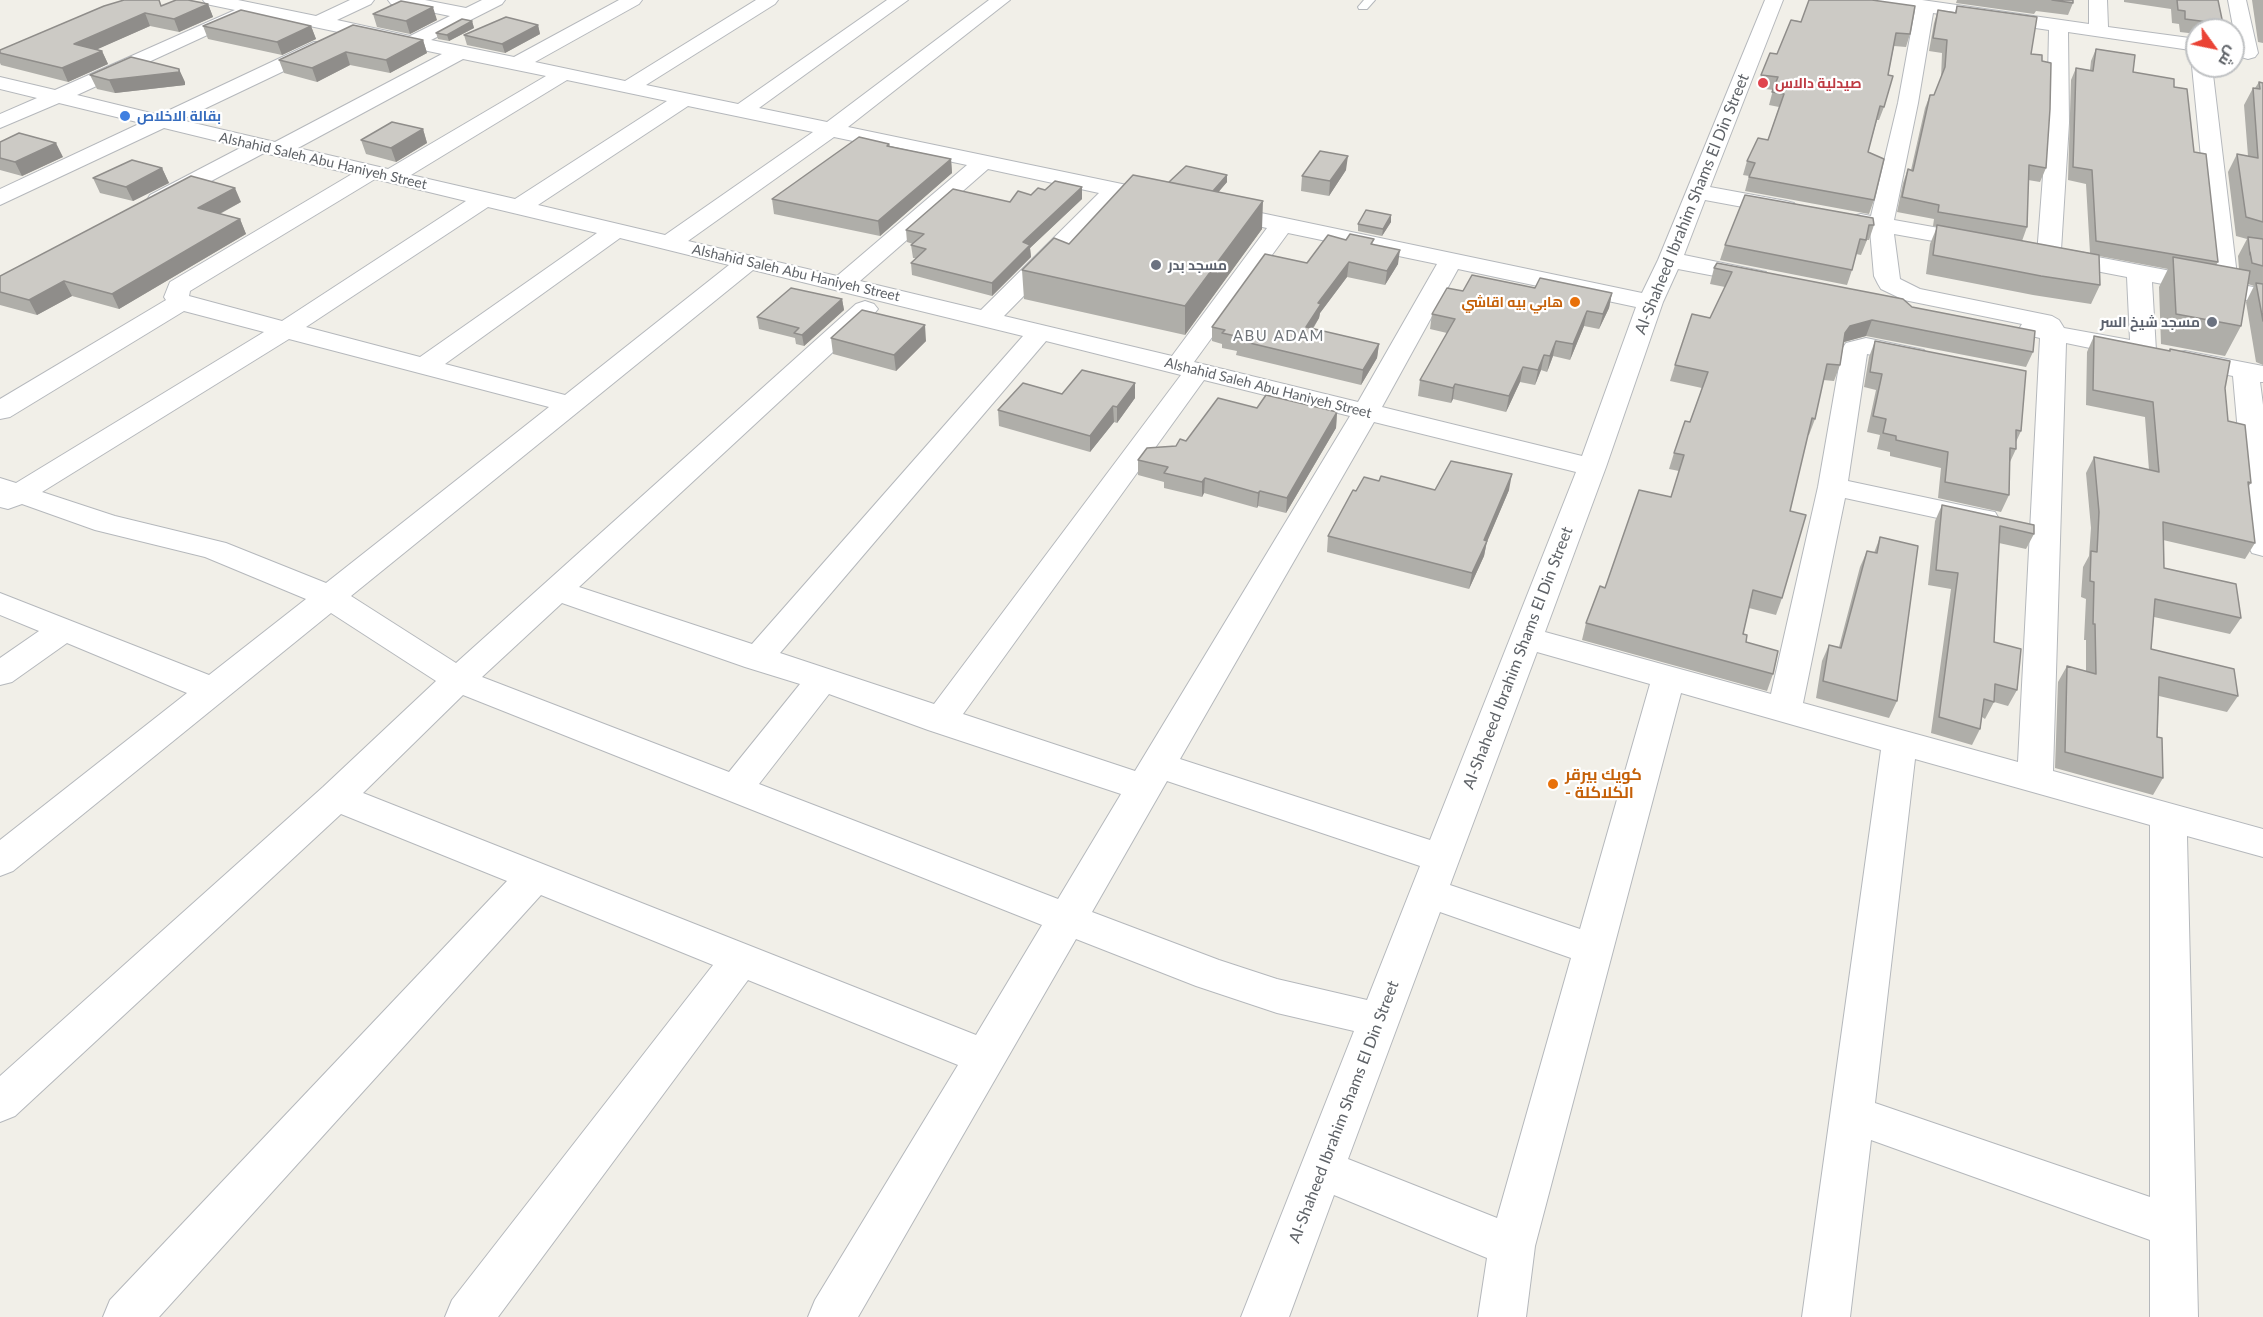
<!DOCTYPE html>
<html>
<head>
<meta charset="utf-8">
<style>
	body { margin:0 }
	#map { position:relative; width:2263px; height:1317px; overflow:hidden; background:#f1efe8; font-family:Lato,Cairo,sans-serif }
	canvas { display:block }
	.north { position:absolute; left:2185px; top:18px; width:60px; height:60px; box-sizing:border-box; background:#fff; border:2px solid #bfc1c3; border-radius:50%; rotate:123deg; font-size:16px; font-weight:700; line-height:24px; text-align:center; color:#5f6368 }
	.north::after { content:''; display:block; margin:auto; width:21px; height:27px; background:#ea4335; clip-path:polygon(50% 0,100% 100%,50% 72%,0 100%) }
</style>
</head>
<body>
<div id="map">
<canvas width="2263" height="1317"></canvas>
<div class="north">ش</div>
</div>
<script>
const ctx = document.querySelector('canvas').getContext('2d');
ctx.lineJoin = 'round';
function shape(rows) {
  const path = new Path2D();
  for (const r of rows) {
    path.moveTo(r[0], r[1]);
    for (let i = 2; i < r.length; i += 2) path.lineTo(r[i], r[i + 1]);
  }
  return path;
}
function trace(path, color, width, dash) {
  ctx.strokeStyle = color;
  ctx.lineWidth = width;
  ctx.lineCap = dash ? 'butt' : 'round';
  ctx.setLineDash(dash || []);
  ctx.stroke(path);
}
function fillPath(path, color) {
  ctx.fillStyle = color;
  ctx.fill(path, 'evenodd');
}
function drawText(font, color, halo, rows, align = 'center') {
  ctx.font = font + ' Lato,Cairo,sans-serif';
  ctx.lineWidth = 4.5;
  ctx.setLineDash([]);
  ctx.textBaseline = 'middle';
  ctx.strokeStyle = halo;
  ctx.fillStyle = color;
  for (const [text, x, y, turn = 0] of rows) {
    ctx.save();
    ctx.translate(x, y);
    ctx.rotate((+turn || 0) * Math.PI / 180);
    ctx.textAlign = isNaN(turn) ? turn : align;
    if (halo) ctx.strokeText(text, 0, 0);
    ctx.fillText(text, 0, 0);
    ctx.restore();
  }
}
const service = shape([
	[1364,0,1375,0,1367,9,1359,9,1358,7,1364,0]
]);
const minor = shape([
	[203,0,238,0,316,16,350,0,374,0,371,4,337,20,410,36,450,16,391,4,388,0,425,0,466,8,482,0,505,0,502,4,431,40,514,57,619,0,642,0,639,4,535,62,625,81,756,0,778,0,775,4,646,85,738,104,887,0,908,0,759,108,827,122,989,0,1010,0,848,127,1170,194,1173,199,1170,204,1162,206,1121,197,1004,316,1172,356,1267,228,1210,216,1206,211,1210,206,1218,204,1642,293,1658,260,1765,0,1783,0,1710,187,1786,201,1794,203,1797,208,1794,213,1786,215,1705,200,1684,255,1766,272,1769,277,1766,282,1757,284,1678,269,1663,302,1606,467,1545,632,1771,694,1818,487,1842,349,1846,343,1866,338,1924,350,1928,356,1924,362,1915,364,1867,354,1848,481,1984,510,1995,512,1999,519,1995,526,1984,528,1845,498,1803,703,2018,762,2040,338,2023,334,2019,329,2022,324,1904,300,1881,289,1878,284,1874,276,1870,230,1853,226,1849,221,1853,216,1861,214,1871,216,1898,103,1915,10,1883,6,1877,4,1874,0,1922,0,2089,24,2089,0,2107,0,2108,27,2197,39,2197,51,2068,32,2069,123,2061,250,2213,279,2192,66,2197,61,2197,66,2212,66,2238,284,2263,289,2263,303,2152,282,2156,351,2152,357,2143,359,2066,343,2053,771,2263,829,2263,857,2187,836,2198,1317,2150,1317,2150,1240,1871,1140,1850,1317,1802,1317,1881,750,1681,693,1535,1246,1526,1317,1478,1317,1487,1258,1334,1195,1289,1317,1241,1317,1354,1031,1277,1013,1196,986,1076,939,858,1317,808,1317,815,1300,958,1065,748,980,498,1317,445,1317,452,1300,713,965,541,895,159,1317,103,1317,110,1300,507,881,341,814,15,1116,0,1122,0,1076,323,787,436,681,331,613,13,871,0,876,0,840,187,693,67,643,12,682,0,685,0,658,39,631,0,615,0,593,209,675,306,599,205,557,95,530,22,504,8,509,0,507,0,478,16,483,264,332,184,311,10,417,0,419,0,399,166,300,164,297,170,282,352,174,264,153,166,205,158,207,150,205,147,200,150,195,242,147,164,128,0,205,0,189,141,123,59,103,0,128,0,114,37,98,0,89,0,77,55,90,235,10,206,4,203,0],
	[1933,13,2049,30,2047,123,2037,255,2041,260,2049,262,2127,277,2130,340,2064,328,2059,320,2052,316,1920,289,1900,279,1894,234,1978,249,1986,247,1990,242,1986,237,1978,235,1894,220,1918,103,1933,13],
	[253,14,442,54,275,142,181,120,328,50,331,46,328,42,314,42,159,115,77,95,253,14],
	[463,59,546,76,388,169,298,148,463,59],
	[567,80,667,101,515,199,411,175,567,80],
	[688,106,813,132,665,235,538,205,688,106],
	[834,137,967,165,837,276,688,241,834,137],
	[988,169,1099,193,981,310,860,281,988,169],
	[375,179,466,201,282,321,189,296,190,291,375,179],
	[488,207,597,233,420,357,306,327,488,207],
	[1288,233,1437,264,1358,402,1194,362,1288,233],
	[620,238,729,265,565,395,445,364,620,238],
	[1458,269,1636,307,1582,456,1382,407,1458,269],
	[753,270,1023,336,752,644,579,587,874,314,878,309,874,304,865,301,856,304,456,663,351,596,753,270],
	[289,339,549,407,326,583,226,543,115,516,42,492,289,339],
	[1046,341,1181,375,934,704,780,653,1046,341],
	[1204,380,1350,416,1135,771,963,714,1204,380],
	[1374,422,1576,472,1430,840,1180,759,1374,422],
	[562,603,745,667,800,684,729,772,482,677,562,603],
	[1537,652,1650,684,1580,929,1450,885,1537,652],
	[829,694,928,730,1121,794,1058,899,759,784,829,694],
	[463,695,1042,925,976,1035,363,793,463,695],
	[1915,759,2150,825,2150,1197,1875,1103,1915,759],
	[1167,781,1420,866,1367,1000,1277,979,1219,960,1092,912,1167,781],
	[1440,912,1571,958,1497,1218,1348,1159,1440,912],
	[2228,0,2246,0,2258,53,2255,57,2248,59,2241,57,2238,53,2228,0],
	[2185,351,2263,366,2263,382,2260,382,2263,405,2263,556,2252,553,2248,546,2233,376,2176,365,2172,359,2176,353,2185,351]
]);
trace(service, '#b5b8bc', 2);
trace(minor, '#b5b8bc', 2);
fillPath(service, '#fff');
fillPath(minor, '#fff');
fillPath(shape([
	[1957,0,2073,0,2073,3,2068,15,2036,11,2034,14,1956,3],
	[2124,0,2218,0,2223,24,2220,30,2197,30,2197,34,2180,32,2179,24,2172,23,2171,9,2124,2],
	[2252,0,2263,0,2263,43,2258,42],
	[208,4,213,17,179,32,150,26,97,49,102,51,108,64,68,82,1,65,0,63,0,50,162,6],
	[1957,6,2031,54,2046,168,2040,182,2028,180,2027,227,2022,241,2090,253,2086,184,2068,180,2071,80,2076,68,2090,70,2091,61,2096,49,2133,72,2174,87,2194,152,2218,262,2216,265,2239,269,2238,256,2247,239,2236,236,2228,172,2237,154,2248,156,2244,105,2253,88,2255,88,2259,82,2263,83,2263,365,2256,362,2246,302,2254,286,2248,284,2241,326,2225,356,2161,344,2159,287,2168,269,2099,256,2100,285,2091,304,2033,295,1926,274,1930,244,1937,227,1933,226,1934,219,1897,212,1903,183,1908,169,1911,170,1925,108,1930,95,1934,95,1941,79,1942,53,1929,51,1934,23,1938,10,1955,12],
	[373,14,437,20,410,34,377,27],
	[1791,20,1910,34,1906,47,1894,46,1888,75,1884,107,1879,120,1877,120,1868,152,1874,200,1869,214,1745,191,1749,176,1743,175,1747,161,1768,140,1779,107,1769,105,1773,90,1758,88,1761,75,1777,54],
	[472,21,474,28,449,41,438,39,436,33],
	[538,25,540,34,505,53,467,45,464,35],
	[203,26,311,26,316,39,282,55,208,39],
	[423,40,427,53,390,73,350,65,317,82,284,73,279,60],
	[90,75,185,82,185,85,115,93,97,89],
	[423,129,427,143,396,162,366,154,361,140],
	[0,142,63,157,22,176,0,170],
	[889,144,890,146,951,159,952,173,880,236,774,214,772,199],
	[162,168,169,183,133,201,100,193,93,178],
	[1346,170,1329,196,1301,191,1302,176],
	[1227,175,1227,182,1218,192,1262,229,1185,335,1024,299,1022,270,1069,244,1169,182],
	[1045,190,1082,199,1030,248,1031,257,992,296,912,275,911,263,916,258,913,258,911,245,913,244,907,242,906,230,1010,202],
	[1745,195,1874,225,1869,240,1867,240,1861,255,1856,254,1852,270,1847,285,1720,260,1725,245],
	[241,202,220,214,240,219,246,234,119,309,72,296,37,315,0,305,0,276],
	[1391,222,1382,236,1358,231,1358,224],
	[1374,244,1398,264,1385,285,1347,277,1320,313,1319,318,1313,329,1379,344,1377,358,1361,385,1236,355,1237,351,1222,348,1222,344,1212,341,1212,327,1307,263],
	[1714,268,1912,307,2033,352,2026,367,1866,336,1844,342,1840,365,1834,381,1823,380,1815,419,1809,435,1808,435,1790,511,1782,598,1776,615,1749,608,1743,634,1746,642,1773,674,1767,691,1582,640,1586,623,1605,588,1671,497,1679,471,1669,469,1674,453,1690,422,1702,388,1670,381,1675,365,1710,318,1725,287,1710,284],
	[1535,288,1612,293,1609,308,1599,329,1584,326,1570,360,1553,356,1547,372,1541,370,1535,385,1520,382,1506,412,1453,399,1451,403,1418,396,1420,380,1447,333,1430,329,1432,314],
	[842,299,844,310,804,346,796,344,795,338,759,329,757,317],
	[2094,336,2169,351,2170,349,2225,388,2228,421,2251,483,2248,487,2255,543,2245,559,2163,540,2164,568,2241,618,2230,634,2154,617,2151,649,2238,696,2227,712,2159,696,2157,737,2163,778,2153,795,2055,768,2058,682,2067,666,2086,672,2086,640,2084,640,2086,599,2081,597,2083,567,2089,556,2091,528,2086,473,2094,457,2149,470,2145,417,2086,405,2087,352],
	[831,338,926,341,896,371,833,354],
	[1875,341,2021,431,2016,442,2016,449,2010,462,2009,495,2001,512,1938,498,1941,468,1890,456,1890,452,1877,449,1880,435,1867,432,1876,390,1864,387,1869,357],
	[1062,394,1135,398,1117,423,1114,422,1090,452,999,426,998,410],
	[1257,408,1337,412,1336,428,1286,513,1258,506,1257,508,1204,493,1202,497,1164,488,1164,482,1138,475,1138,460,1176,446],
	[1379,481,1435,490,1509,490,1487,541,1484,556,1469,589,1327,552,1328,536,1356,491],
	[1942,505,2034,534,2026,549,1999,543,1994,642,2017,690,2008,706,1994,702,1985,719,1982,717,1980,729,1972,745,1931,733,1951,589,1928,585,1935,521],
	[1880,537,1897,701,1889,718,1816,698,1822,661,1829,645,1839,647,1860,567,1867,551,1874,553]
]), '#afaea9');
fillPath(shape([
	[208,4,213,17,179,32,174,19],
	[433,7,437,20,410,34,406,21],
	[145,13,150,26,80,57,74,44],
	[472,21,474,28,449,41,447,35],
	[538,25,540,34,505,53,502,44],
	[311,26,316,39,282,55,277,42],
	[423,40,427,53,390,73,386,60],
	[102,51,108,64,68,82,62,68],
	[346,52,350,65,317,82,312,68],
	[179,69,185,82,185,85,115,93,109,80],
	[423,129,427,143,396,162,391,148],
	[56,143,63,157,22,176,15,162],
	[1348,156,1346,170,1329,196,1330,181],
	[951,159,952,173,880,236,878,221],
	[162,168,169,183,133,201,126,187],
	[1227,175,1227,182,1211,201,1211,193],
	[1082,187,1082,199,1030,248,1031,257,992,296,992,283,1023,242],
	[235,188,241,202,204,222,198,208],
	[1263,201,1262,229,1185,335,1185,306],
	[1391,215,1391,222,1382,236,1383,229],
	[240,219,246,234,119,309,112,294],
	[1400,250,1398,264,1385,285,1387,271],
	[1349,262,1347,277,1320,313,1319,318,1304,342,1306,327,1318,303],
	[64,281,72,296,37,315,29,300],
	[1612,293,1609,308,1599,329,1603,314],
	[842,299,844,310,804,346,802,335],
	[1587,311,1584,326,1570,360,1573,344],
	[1872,320,1866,336,1844,342,1845,333,1850,326],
	[925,325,926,341,896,371,894,355],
	[1556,341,1553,356,1547,372,1550,356],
	[1379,344,1377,358,1361,385,1363,370],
	[1544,355,1541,370,1535,385,1538,370],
	[1523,367,1520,382,1506,412,1509,396],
	[1135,383,1135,398,1117,423,1117,407],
	[1455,384,1453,399,1451,403,1453,388],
	[1113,406,1114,422,1090,452,1090,436],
	[1337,412,1336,428,1286,513,1287,498],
	[1512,474,1509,490,1487,542,1487,541,1484,556,1469,589,1472,573,1484,540],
	[1205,478,1204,493,1202,497,1202,482],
	[1260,491,1258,506,1257,508,1258,493]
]), '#8f8d8a');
const building = shape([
	[124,0,159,0,161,6,176,0,188,0,208,4,174,19,145,13,74,44,102,51,62,68,0,53,0,50,104,6,124,0],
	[1809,0,1872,0,1915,6,1910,34,1896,33,1888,75,1893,76,1884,107,1880,106,1868,152,1884,159,1874,200,1749,177,1755,163,1747,161,1758,138,1768,140,1784,94,1772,92,1778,77,1761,75,1770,53,1777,54,1791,20,1801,22,1809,0],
	[2052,0,2073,0,2073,3,2052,0],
	[2177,0,2218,0,2223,24,2185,19,2185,11,2178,10,2177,0],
	[401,1,433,7,406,21,373,14,401,1],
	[1957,6,2037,17,2031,54,2042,55,2042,61,2051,63,2050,109,2046,168,2029,165,2027,227,1938,212,1939,205,1902,197,1908,169,1913,171,1930,95,1934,95,1945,67,1947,40,1933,38,1938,10,1956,13,1957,6],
	[241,10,311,26,277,42,203,26,241,10],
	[506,17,538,25,502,44,464,35,506,17],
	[462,19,472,21,447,35,436,33,462,19],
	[353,25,423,40,386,60,346,52,312,68,279,60,353,25],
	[2096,49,2135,55,2133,72,2174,79,2174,87,2187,89,2194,152,2206,154,2218,262,2096,241,2092,170,2073,167,2076,68,2093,71,2096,49],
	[131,57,179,69,179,72,109,80,90,75,131,57],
	[2259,82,2263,83,2263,222,2246,217,2237,154,2258,158,2253,88,2260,89,2259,82],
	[392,122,423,129,391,148,361,140,392,122],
	[19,133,56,143,15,162,0,158,0,142,19,133],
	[859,137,889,144,887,146,951,159,878,221,772,199,859,137],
	[1320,151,1348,156,1330,181,1302,176,1320,151],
	[132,160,162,168,126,187,93,178,132,160],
	[1186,166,1227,175,1213,191,1169,182,1186,166],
	[1133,175,1263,201,1185,306,1022,270,1054,238,1069,244,1133,175],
	[191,176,235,188,198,208,240,219,112,294,64,281,29,300,0,292,0,276,191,176],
	[1055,181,1082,187,1023,242,1030,245,992,283,911,263,926,249,911,245,924,234,906,230,953,189,1010,202,1018,191,1031,195,1038,188,1045,190,1055,181],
	[1745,195,1873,218,1874,225,1869,225,1866,240,1860,239,1852,270,1725,245,1745,195],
	[1366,210,1391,215,1383,229,1358,224,1366,210],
	[1937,225,2099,255,2100,285,2041,276,1933,255,1937,225],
	[1350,234,1374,239,1371,244,1400,250,1387,271,1349,262,1318,303,1321,304,1306,327,1379,344,1363,370,1237,340,1240,337,1222,333,1225,330,1212,327,1265,254,1307,263,1328,235,1346,240,1350,234],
	[2248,237,2263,239,2263,266,2252,263,2250,252,2250,255,2248,237],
	[2173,257,2250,271,2241,326,2176,314,2173,257],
	[1717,263,1903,299,1912,307,2035,331,2033,352,1872,320,1850,326,1845,333,1840,365,1827,364,1815,419,1812,418,1790,511,1806,515,1782,598,1753,590,1743,634,1747,635,1746,642,1778,651,1773,674,1586,623,1600,586,1605,588,1639,490,1671,497,1684,455,1674,453,1685,421,1690,422,1708,372,1675,365,1692,314,1710,318,1732,272,1714,268,1717,263],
	[1472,275,1535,288,1540,278,1612,293,1603,314,1587,311,1573,344,1556,341,1550,356,1544,355,1538,370,1523,367,1509,396,1455,384,1453,388,1420,380,1455,319,1432,314,1447,288,1463,291,1472,275],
	[2256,283,2263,284,2263,321,2256,283],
	[791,288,842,299,802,335,794,333,799,328,757,317,791,288],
	[862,310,925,325,894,355,831,338,862,310],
	[2094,336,2170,351,2170,349,2230,361,2225,388,2228,421,2245,425,2251,483,2248,482,2255,543,2163,522,2164,568,2236,584,2241,618,2155,599,2151,649,2234,669,2238,696,2159,677,2157,737,2162,738,2163,778,2065,752,2067,666,2096,674,2095,624,2093,624,2094,582,2090,581,2091,551,2097,552,2099,512,2094,457,2159,472,2153,402,2093,390,2094,336],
	[1875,341,2026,371,2021,431,2016,430,2016,449,2010,448,2009,495,1945,482,1948,452,1896,440,1896,436,1883,433,1886,419,1873,416,1882,374,1870,372,1875,341],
	[1082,370,1135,383,1117,407,1113,406,1090,436,998,410,1023,383,1062,394,1082,370],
	[1266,395,1337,412,1287,498,1260,491,1258,493,1205,478,1202,482,1164,473,1168,467,1138,460,1147,448,1176,446,1180,439,1186,441,1218,398,1257,408,1266,395],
	[1451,461,1512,474,1484,540,1487,541,1472,573,1328,536,1353,490,1356,491,1364,477,1379,481,1381,476,1435,490,1451,461],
	[1942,505,2034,525,2034,534,2000,526,1994,642,2021,649,2017,690,1995,684,1994,702,1984,699,1980,729,1939,717,1958,573,1936,570,1942,505],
	[1880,537,1918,546,1897,701,1823,681,1829,645,1841,648,1867,551,1877,553,1880,537]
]);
fillPath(building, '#cccac5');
trace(building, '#8f8d8a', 1.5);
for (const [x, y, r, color] of [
	[1763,83,6,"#e0444e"],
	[125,116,6,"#3f7fe0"],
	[1156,265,6,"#6b7280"],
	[1575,302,6,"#e8710a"],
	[2212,322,6,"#6b7280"],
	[1553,784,6,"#e8710a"]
]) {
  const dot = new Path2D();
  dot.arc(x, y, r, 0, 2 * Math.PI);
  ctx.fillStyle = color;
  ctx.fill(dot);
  trace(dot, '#fff', 2);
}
drawText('bold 14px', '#be3a42', '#fff', [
	["صيدلية دالاس",1775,83]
], 'left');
drawText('bold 14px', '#366cbe', '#fff', [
	["بقالة الاخلاص",137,116]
], 'left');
drawText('14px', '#5f6368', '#fff', [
	["Alshahid Saleh Abu Haniyeh Street",323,161,13],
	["Alshahid Saleh Abu Haniyeh Street",796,273,13],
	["Alshahid Saleh Abu Haniyeh Street",1268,388,14]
]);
drawText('bold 14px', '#5b616d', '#fff', [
	["مسجد بدر",1168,265],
	["مسجد شيخ السر",2200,322,"right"]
], 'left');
drawText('bold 14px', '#c56008', '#fff', [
	["هابي بيه اقاشي",1563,302]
], 'right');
ctx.letterSpacing = '1.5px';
drawText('15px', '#70757a', '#fff', [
	["ABU ADAM",1279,336]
]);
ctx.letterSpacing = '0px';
drawText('16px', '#5f6368', '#fff', [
	["Al-Shaheed Ibrahim Shams El Din Street",1692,204,-68],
	["Al-Shaheed Ibrahim Shams El Din Street",1518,658,-69],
	["Al-Shaheed Ibrahim Shams El Din Street",1344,1112,-69]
]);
drawText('bold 16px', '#c56008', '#fff', [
	["كويك بيرقر",1565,775],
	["- الكلاكلة",1565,793]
], 'left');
</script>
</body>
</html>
